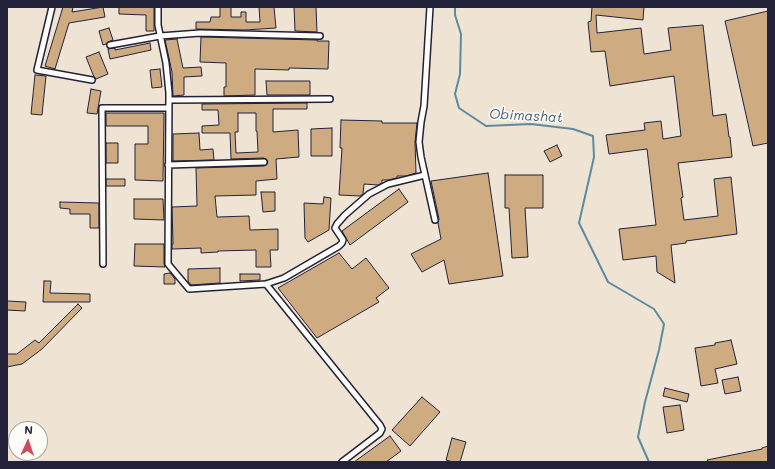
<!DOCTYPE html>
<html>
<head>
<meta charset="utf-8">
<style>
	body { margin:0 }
	#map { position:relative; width:775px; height:469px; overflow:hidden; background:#efe4d4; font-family:Mali,sans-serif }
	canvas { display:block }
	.frame { position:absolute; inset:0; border:8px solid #22223b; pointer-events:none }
	.north { position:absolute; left:8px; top:421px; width:40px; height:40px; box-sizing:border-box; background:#fdfcf7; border:1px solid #a5a5ac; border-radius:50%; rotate:3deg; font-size:11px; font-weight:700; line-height:16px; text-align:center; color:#22223b }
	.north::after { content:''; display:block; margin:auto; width:14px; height:18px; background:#d1495b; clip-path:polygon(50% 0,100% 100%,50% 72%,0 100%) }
</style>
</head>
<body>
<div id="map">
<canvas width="775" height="469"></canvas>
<div class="frame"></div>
<div class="north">N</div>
</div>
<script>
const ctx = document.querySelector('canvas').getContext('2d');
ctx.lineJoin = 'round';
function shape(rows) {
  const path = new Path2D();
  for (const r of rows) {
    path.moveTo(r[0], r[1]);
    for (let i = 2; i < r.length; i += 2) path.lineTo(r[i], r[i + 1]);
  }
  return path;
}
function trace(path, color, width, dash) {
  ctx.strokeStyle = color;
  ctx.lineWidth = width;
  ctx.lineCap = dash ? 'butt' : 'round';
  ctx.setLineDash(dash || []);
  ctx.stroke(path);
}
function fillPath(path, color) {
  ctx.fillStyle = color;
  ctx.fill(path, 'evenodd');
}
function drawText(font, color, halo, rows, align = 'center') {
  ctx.font = font + ' Mali,sans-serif';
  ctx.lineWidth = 3;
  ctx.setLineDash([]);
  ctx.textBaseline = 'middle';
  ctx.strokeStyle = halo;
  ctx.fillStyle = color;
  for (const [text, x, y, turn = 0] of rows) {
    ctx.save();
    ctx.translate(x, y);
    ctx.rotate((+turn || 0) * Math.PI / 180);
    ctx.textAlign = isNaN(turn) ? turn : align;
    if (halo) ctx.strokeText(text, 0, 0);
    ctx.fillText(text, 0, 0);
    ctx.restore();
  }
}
trace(shape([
	[455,7,455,15,461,34,460,74,455,94,459,108,486,126,531,124,573,129,593,136,594,157,579,223,608,282,654,309,664,324,659,350,645,402,638,437,649,462]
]), '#5c8b9e', 2);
const building = shape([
	[63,7,73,7,72,12,103,7,105,17,69,23,55,69,45,66,63,7],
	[119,7,154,7,154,31,146,31,146,15,119,14,119,7],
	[220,7,231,7,231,17,241,17,241,12,246,12,246,22,260,22,259,7,274,7,276,28,245,30,196,29,196,22,210,22,211,17,220,17,220,7],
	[294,7,316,7,317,32,295,31,294,7],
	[592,7,644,7,643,20,596,15,597,33,641,28,644,54,671,50,668,28,703,25,713,116,726,114,729,137,730,137,732,157,678,163,683,197,681,198,684,220,718,216,714,179,731,177,737,234,686,241,686,243,671,245,675,283,657,272,656,256,623,260,619,229,656,225,647,149,609,154,606,135,645,130,644,123,661,121,663,139,681,136,674,76,610,86,605,51,591,52,588,22,591,21,592,7],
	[768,11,768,143,753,146,725,21,768,11],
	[109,28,113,40,108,42,106,44,103,45,99,31,109,28],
	[201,37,317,40,317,41,329,41,328,69,289,68,289,70,255,69,255,95,224,96,224,87,226,87,226,63,200,62,201,37],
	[177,39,183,68,201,67,202,76,184,77,184,95,173,96,172,72,165,40,177,39],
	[150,43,151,50,110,59,108,49,115,48,115,50,150,43],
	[99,52,108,74,96,79,94,77,86,57,99,52],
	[160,69,162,87,152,88,150,70,160,69],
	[35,75,46,76,42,115,31,114,35,75],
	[266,81,310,81,310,95,267,95,266,81],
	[91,89,101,91,97,114,87,113,91,89],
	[307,103,307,109,273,109,273,132,298,130,299,157,276,159,277,179,256,181,256,195,215,196,217,217,249,216,250,230,278,229,278,250,270,250,271,267,256,267,256,250,218,251,218,252,201,253,201,248,172,249,172,244,173,244,172,207,197,206,196,168,264,166,266,165,268,162,267,160,264,158,231,159,230,133,202,133,202,126,219,125,218,110,202,110,202,104,307,103],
	[238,113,256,113,256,131,257,131,258,152,236,153,235,132,238,132,238,113],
	[106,113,164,113,163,181,135,180,135,144,148,144,148,126,106,126,106,113],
	[341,120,382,121,382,123,417,123,415,142,416,173,406,176,397,176,397,178,388,180,382,180,382,183,378,185,364,184,363,194,360,196,339,195,342,148,340,148,341,120],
	[332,128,332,156,311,156,311,129,332,128],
	[199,133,200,150,213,149,214,160,173,161,173,134,199,133],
	[106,143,118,143,118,163,106,163,106,143],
	[557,145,562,156,550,162,544,151,557,145],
	[488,173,503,276,449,284,444,260,422,272,411,254,441,239,438,223,439,219,431,181,488,173],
	[505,175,543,175,543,208,525,208,528,257,512,258,509,208,505,208,505,175],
	[106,179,125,179,125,186,106,186,106,179],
	[399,189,408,202,350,245,342,231,399,189],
	[261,192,275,192,275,211,263,212,261,192],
	[324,197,331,198,329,230,308,242,305,238,304,203,323,204,324,197],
	[134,199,163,199,164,220,134,219,134,199],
	[60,202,99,203,99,228,90,228,90,214,70,214,70,209,60,208,60,202],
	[135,244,164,244,164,264,165,267,134,266,135,244],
	[339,253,352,269,366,258,389,288,376,298,379,302,317,338,278,288,339,253],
	[220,268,220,283,191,285,188,281,188,269,220,268],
	[170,273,175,279,175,284,164,284,164,274,170,273],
	[240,274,260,274,260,280,240,281,240,274],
	[44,281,51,281,50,293,90,294,90,302,43,302,44,281],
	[7,301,26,302,25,311,7,310,7,301],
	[78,304,82,308,42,349,22,364,7,367,7,354,17,354,35,340,39,343,78,304],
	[731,340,737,364,715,369,718,383,701,386,695,348,715,345,715,343,731,340],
	[738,377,741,391,725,394,722,380,738,377],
	[665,388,689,394,687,402,663,396,665,388],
	[422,397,440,412,410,446,392,430,422,397],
	[680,405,684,430,667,433,663,407,680,405],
	[390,436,401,451,386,462,354,462,390,436],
	[452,438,466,442,460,462,453,462,446,460,452,438],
	[768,446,768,462,708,462,707,460,762,449,762,448,768,446]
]);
fillPath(building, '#ceab81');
trace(building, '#22223b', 1);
const minor = shape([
	[52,7,37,70,92,80],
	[158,7,158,25,166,63,169,93,168,264,189,289,266,284,284,278,339,246,342,243,343,240,335,228,337,224,345,215,369,194,388,184,425,175,421,157,419,142,421,122,424,106,430,7],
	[110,45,160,36,200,33,320,36],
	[169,100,330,99],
	[168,165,264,162],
	[425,175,435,220],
	[103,264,102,108,169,108],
	[266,284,380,425,382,429,380,433,342,462]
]);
trace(minor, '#22223b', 8);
trace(minor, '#fdfcf7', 5);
drawText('italic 14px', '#445f75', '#fdfcf7', [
	["Obimashat",526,116,3]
]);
</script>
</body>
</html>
